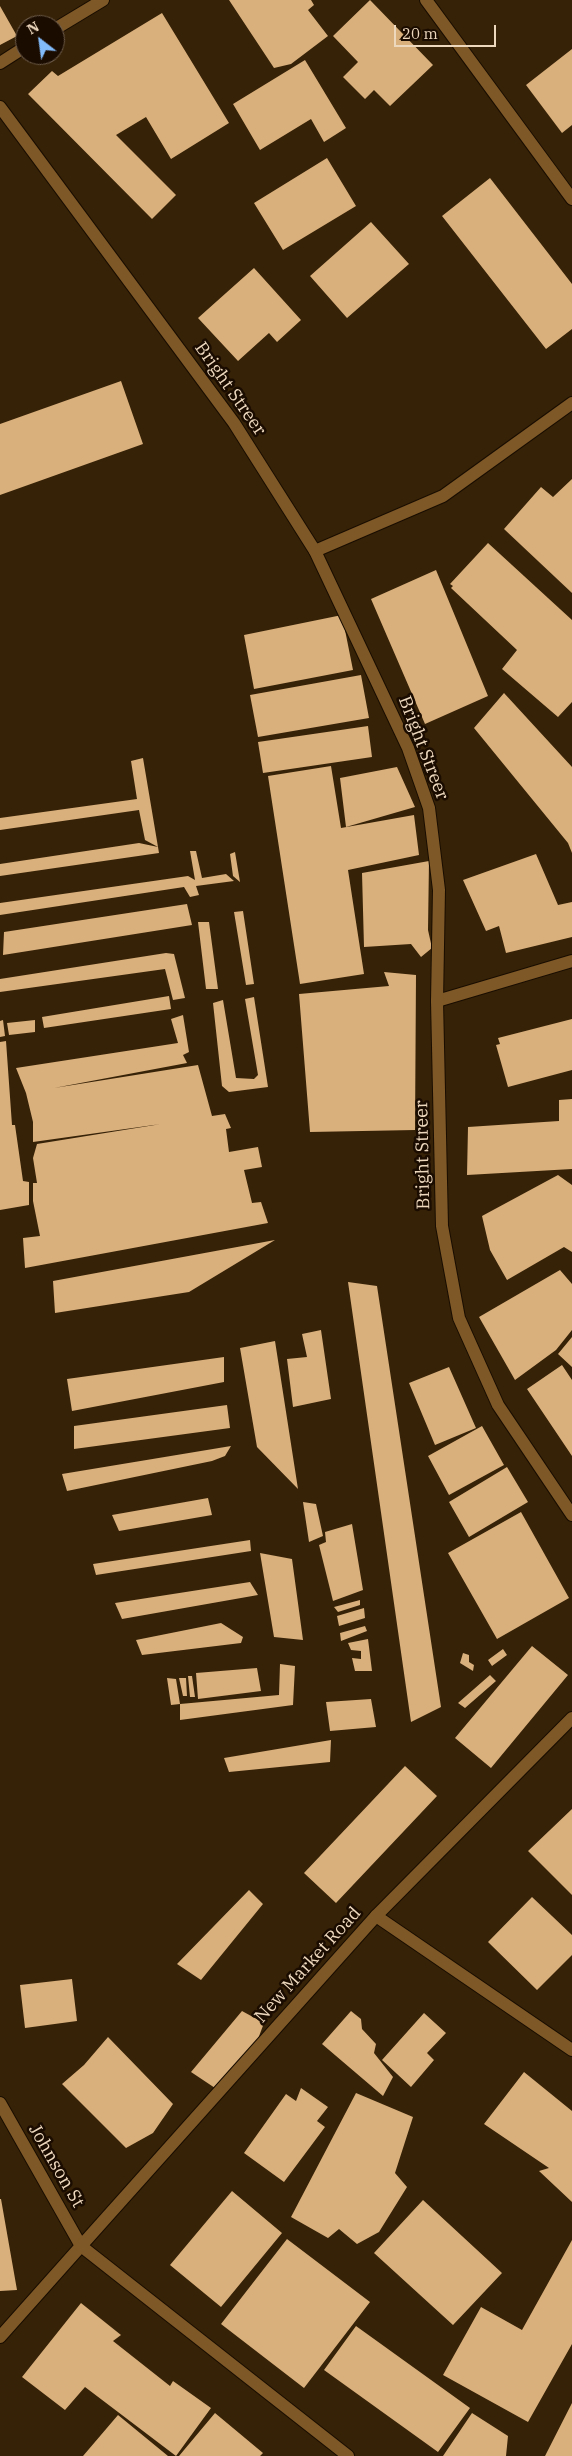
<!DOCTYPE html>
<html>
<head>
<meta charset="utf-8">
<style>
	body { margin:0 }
	#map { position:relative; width:572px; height:2456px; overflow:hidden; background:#362207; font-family:"IBM Plex Serif",serif }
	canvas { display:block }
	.north { position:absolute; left:15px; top:15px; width:50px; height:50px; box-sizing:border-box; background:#1b0c00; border:1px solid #6f5e4c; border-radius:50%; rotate:330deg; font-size:14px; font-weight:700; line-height:20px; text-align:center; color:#edd8be }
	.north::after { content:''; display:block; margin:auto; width:18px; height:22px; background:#83bcfb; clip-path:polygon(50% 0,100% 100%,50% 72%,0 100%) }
	.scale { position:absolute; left:394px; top:25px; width:102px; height:22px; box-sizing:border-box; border:2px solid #edd8be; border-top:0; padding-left:6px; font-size:15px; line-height:18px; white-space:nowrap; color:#edd8be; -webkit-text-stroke:4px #1b0c00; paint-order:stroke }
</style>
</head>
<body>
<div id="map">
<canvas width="572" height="2456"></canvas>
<div class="north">N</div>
<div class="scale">20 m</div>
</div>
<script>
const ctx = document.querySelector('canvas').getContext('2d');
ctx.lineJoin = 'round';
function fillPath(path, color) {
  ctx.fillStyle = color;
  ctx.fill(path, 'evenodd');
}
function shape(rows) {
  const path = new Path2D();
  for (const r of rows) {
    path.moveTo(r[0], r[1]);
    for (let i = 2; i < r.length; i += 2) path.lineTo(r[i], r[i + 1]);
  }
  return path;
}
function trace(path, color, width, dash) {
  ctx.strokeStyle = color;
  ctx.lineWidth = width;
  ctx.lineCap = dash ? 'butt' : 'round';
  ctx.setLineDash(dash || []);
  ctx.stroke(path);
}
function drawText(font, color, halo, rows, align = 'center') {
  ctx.font = font + ' "IBM Plex Serif",serif';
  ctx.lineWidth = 5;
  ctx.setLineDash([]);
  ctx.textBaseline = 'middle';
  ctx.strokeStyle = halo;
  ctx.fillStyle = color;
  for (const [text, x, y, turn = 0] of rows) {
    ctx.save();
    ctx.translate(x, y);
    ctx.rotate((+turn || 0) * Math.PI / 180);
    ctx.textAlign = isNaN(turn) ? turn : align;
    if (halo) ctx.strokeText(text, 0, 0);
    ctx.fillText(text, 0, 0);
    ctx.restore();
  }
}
fillPath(shape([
	[229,0,311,0,314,5,308,10,328,36,291,64,274,68],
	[370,0,433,65,390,106,374,90,365,99,343,77,358,62,333,36],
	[0,6,17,36,0,45],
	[162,13,229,123,171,159,146,117,116,135,176,195,152,219,28,94,52,71,58,76],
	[572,49,572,125,562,133,526,85],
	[305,60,346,128,324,142,311,119,260,150,233,104],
	[327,158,356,206,283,250,254,203],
	[490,178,572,284,572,329,546,349,442,216],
	[371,222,409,264,347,318,310,276],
	[254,268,301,320,277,342,269,333,238,361,198,318],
	[121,381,143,444,0,495,0,424],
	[572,479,572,593,504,529,541,487,553,497],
	[488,543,572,620,572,702,558,717,502,669,517,650,451,588,453,586,450,584],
	[436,570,488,696,425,724,371,599],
	[342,615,353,670,254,689,244,635],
	[361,675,369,718,258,737,250,695],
	[504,693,572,767,572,853,568,843,474,728],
	[368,726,372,757,263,773,258,742],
	[143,758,158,847,145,840,139,810,0,830,0,818,137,799,131,761],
	[331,766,341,828,414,815,419,855,348,870,364,974,300,984,268,776],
	[397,767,415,807,346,827,340,778],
	[139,843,158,847,159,853,0,876,0,864],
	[190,851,196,851,202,878,226,874,234,881,196,886,199,895,190,897,184,887,0,915,0,903,188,876,195,880],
	[235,852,240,882,233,876,230,854],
	[536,854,558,905,572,902,572,937,506,953,499,926,486,931,463,880],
	[429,861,428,930,432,948,421,957,411,944,364,947,362,873],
	[187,904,192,925,3,955,4,932],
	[243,911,254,984,246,985,234,912],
	[198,922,209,922,218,989,206,989],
	[166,953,174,954,185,998,173,1000,165,969,0,992,0,979],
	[384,972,416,975,415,1130,310,1132,299,994,389,986],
	[169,996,171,1009,44,1028,42,1017],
	[254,997,268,1087,229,1092,222,1086,213,1003,223,1000,236,1078,254,1079,258,1075,245,999],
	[183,1015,189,1052,183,1055,187,1063,54,1088,198,1065,212,1116,225,1114,231,1128,226,1129,229,1152,258,1147,262,1167,244,1170,252,1203,261,1202,268,1223,25,1268,23,1238,40,1236,33,1201,33,1183,37,1183,33,1158,37,1144,161,1124,33,1142,33,1122,26,1093,16,1068,178,1043,171,1019],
	[572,1019,572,1070,508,1087,496,1045,500,1044,498,1038],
	[3,1020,5,1036,0,1037,0,1021],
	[35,1020,35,1032,9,1035,7,1023],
	[6,1041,12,1125,15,1125,23,1181,29,1182,29,1205,0,1210,0,1042],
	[572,1099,572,1169,467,1175,468,1127,559,1121,559,1100],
	[558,1175,572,1185,572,1252,564,1247,507,1280,490,1250,482,1216],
	[275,1240,189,1292,55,1313,53,1281],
	[560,1270,572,1284,572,1330,556,1350,515,1380,479,1317],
	[348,1282,377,1286,441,1707,411,1722],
	[321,1330,331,1399,293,1407,287,1359,307,1357,302,1334],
	[572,1337,572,1367,558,1354],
	[275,1341,298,1489,257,1447,240,1348],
	[224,1357,224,1382,72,1411,67,1379],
	[562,1365,572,1380,572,1456,527,1389],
	[449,1367,476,1428,435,1445,409,1383],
	[227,1405,230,1428,74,1449,74,1426],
	[482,1426,504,1465,449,1495,428,1456],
	[231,1446,225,1456,212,1461,67,1491,62,1474],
	[507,1467,528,1502,469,1537,449,1502],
	[208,1498,212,1515,119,1531,112,1515],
	[303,1502,316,1504,323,1536,309,1542],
	[521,1512,569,1598,497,1639,448,1553],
	[352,1524,363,1590,333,1601,319,1545,326,1542,325,1532],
	[250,1540,251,1551,96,1575,93,1564],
	[260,1553,292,1559,303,1640,274,1637],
	[250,1582,258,1595,122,1619,115,1603],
	[360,1600,360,1605,338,1612,334,1607],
	[364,1608,365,1618,339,1626,337,1616],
	[221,1623,243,1637,241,1643,142,1655,136,1640],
	[365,1626,367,1631,341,1641,340,1633],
	[368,1639,372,1671,355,1671,352,1658,361,1659,361,1651,351,1650,348,1643],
	[532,1646,568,1675,491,1768,455,1738],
	[503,1649,507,1655,492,1666,488,1660],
	[463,1653,469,1655,469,1662,474,1665,473,1671,460,1663],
	[280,1664,295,1666,293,1705,180,1720,180,1704,279,1695],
	[257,1668,261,1691,198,1699,196,1673],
	[490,1675,496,1681,465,1708,458,1703],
	[188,1676,192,1676,195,1697,190,1697],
	[167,1678,176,1679,180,1704,171,1705],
	[179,1678,186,1678,187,1696,183,1696],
	[371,1699,376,1727,330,1731,326,1702],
	[331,1740,330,1762,229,1772,224,1758],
	[405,1766,437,1796,336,1903,304,1873],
	[572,1809,572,1895,528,1851],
	[249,1890,263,1904,201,1980,177,1964],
	[532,1897,572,1935,572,1955,537,1990,488,1942],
	[72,1979,77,2021,25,2028,20,1985],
	[242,2011,264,2023,258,2039,215,2088,191,2072],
	[351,2011,361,2019,362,2029,376,2044,374,2053,393,2077,383,2096,322,2044],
	[424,2013,446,2033,427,2053,434,2060,411,2087,382,2060],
	[108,2037,173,2104,153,2133,126,2148,62,2084,84,2065],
	[524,2072,572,2111,572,2202,539,2171,549,2168,484,2124],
	[301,2088,328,2107,317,2121,325,2127,284,2182,244,2153,286,2094,296,2101],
	[356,2093,413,2117,395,2173,407,2187,379,2232,357,2244,339,2229,328,2238,291,2217],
	[232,2191,282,2233,221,2307,170,2265],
	[0,2199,1,2199,17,2290,0,2291],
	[423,2200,502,2273,453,2325,374,2253],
	[287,2239,370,2302,304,2388,221,2324],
	[572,2240,572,2344,528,2422,443,2375,481,2307,522,2330],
	[81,2303,121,2335,113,2341,170,2386,173,2381,211,2408,176,2456,85,2387,65,2410,22,2377],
	[356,2326,470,2408,438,2452,324,2370],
	[572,2403,572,2456,545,2456],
	[215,2413,263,2453,260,2456,179,2456],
	[472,2413,508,2436,506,2456,443,2456],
	[118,2415,168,2456,83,2456]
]), '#d9af7c');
const street = shape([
	[426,0,572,199],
	[55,29,103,0],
	[0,63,25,47],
	[315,551,443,496,572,403],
	[437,1001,572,961],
	[376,1916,572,2050],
	[0,2103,81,2246,0,2337]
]);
const secondary = shape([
	[0,107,234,423,315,551,408,748,429,808,439,890,437,1001,442,1226,459,1318,498,1405,572,1515],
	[348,2456,81,2246,376,1916,572,1718]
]);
trace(street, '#190d01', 14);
trace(secondary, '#190d01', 14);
trace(street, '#7e5826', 12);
trace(secondary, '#7e5826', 12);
drawText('18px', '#edd8be', '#1b0c00', [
	["Bright Streer",230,389,55],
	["Bright Streer",423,748,69],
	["Bright Streer",423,1155,-91],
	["New Market Road",308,1965,-48],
	["Johnson St",56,2166,60]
]);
</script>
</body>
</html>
